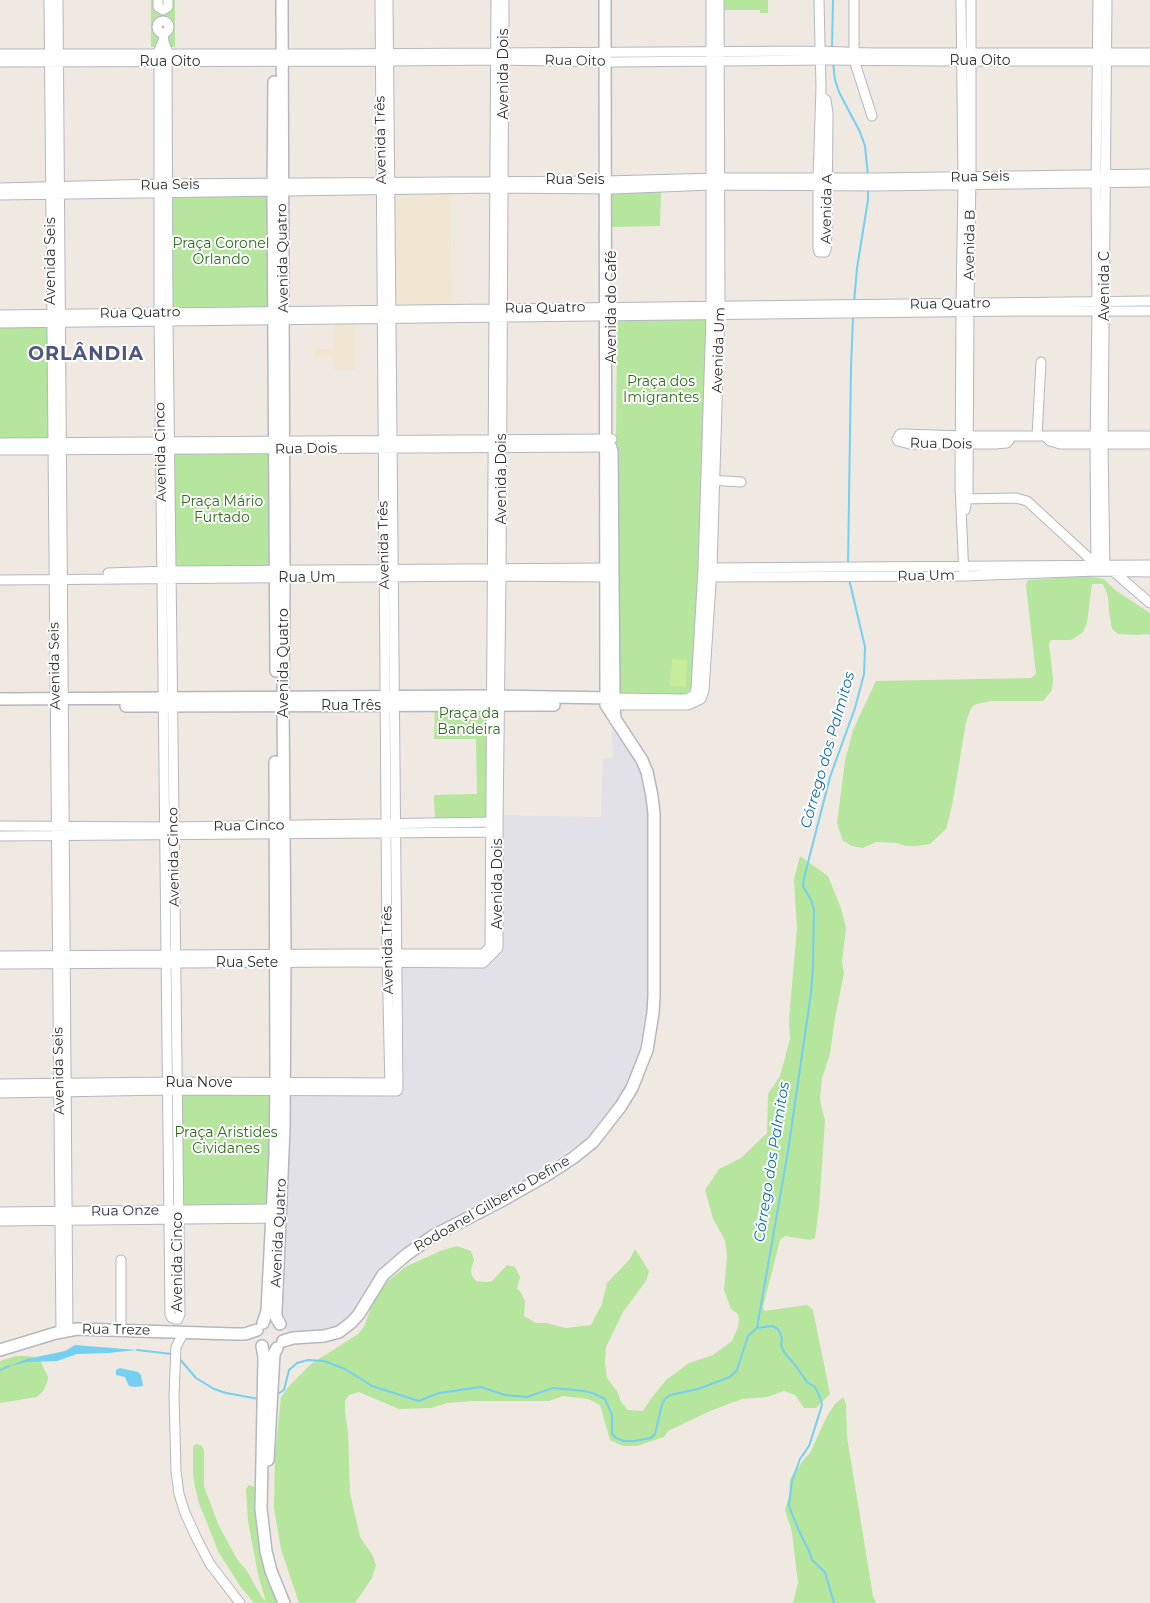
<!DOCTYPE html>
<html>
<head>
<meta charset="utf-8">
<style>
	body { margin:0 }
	canvas { display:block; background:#efe9e1 }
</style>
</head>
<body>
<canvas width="1150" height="1603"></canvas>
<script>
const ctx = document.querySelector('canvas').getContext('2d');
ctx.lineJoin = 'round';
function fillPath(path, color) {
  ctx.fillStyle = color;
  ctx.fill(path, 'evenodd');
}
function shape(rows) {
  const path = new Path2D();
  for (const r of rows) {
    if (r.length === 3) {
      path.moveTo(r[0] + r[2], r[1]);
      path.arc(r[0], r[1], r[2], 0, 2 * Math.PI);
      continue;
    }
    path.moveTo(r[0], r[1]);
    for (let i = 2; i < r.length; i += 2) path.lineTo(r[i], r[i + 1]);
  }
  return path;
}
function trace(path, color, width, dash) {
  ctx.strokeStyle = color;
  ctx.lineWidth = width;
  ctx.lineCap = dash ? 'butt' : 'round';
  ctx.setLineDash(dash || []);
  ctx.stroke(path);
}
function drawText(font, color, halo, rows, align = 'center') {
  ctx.font = font + ' Montserrat,sans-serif';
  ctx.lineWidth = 4;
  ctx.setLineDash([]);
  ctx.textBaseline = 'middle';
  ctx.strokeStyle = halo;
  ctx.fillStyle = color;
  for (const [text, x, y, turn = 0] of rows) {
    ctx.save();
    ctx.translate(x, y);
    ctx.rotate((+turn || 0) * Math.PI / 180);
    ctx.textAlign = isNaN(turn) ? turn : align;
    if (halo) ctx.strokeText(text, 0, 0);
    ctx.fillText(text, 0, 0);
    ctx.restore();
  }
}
fillPath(shape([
	[611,719,641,765,648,800,648,1010,644,1043,630,1082,611,1112,594,1132,576,1145,510,1192,427,1233,340,1331,296,1333,287,1331,281,1323,285,1091,397,1091,398,963,483,964,499,948,499,815,601,817,603,759,613,757]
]), '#e3e1e8');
fillPath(shape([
	[389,190,450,190,452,310,390,311],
	[355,319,355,370,334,370,334,358,314,358,314,349,334,349,334,320]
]), '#f0e6d1');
fillPath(shape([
	[151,0,175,0,175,47,151,47],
	[720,0,768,0,768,13,760,13,760,10,720,10],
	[661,187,660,226,612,227,612,189],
	[273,192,274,312,168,313,167,193],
	[709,318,702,568,693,697,614,697,617,319],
	[51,322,52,442,0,443,0,323],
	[170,449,274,449,274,571,171,571],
	[1087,576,1104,579,1115,590,1150,613,1150,634,1137,635,1118,634,1112,629,1109,612,1108,596,1103,584,1092,584,1087,623,1083,632,1071,640,1051,640,1049,644,1053,678,1052,690,1043,701,992,701,976,704,971,708,966,722,952,806,946,829,930,844,916,846,906,846,897,843,876,842,863,848,852,846,843,841,837,823,845,761,853,730,876,681,1031,678,1036,674,1026,585,1028,580],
	[492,705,490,822,435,823,434,795,477,794,476,739,434,739,435,706],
	[800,856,828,876,841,908,846,928,842,962,844,973,835,1018,830,1054,822,1078,820,1100,825,1121,819,1208,815,1238,810,1240,785,1236,780,1240,763,1307,764,1311,807,1305,813,1310,830,1394,816,1408,804,1408,795,1395,784,1391,767,1397,742,1399,710,1411,668,1431,664,1437,637,1446,623,1446,610,1440,600,1405,588,1399,563,1396,549,1401,475,1401,447,1403,431,1408,399,1409,359,1392,349,1395,345,1401,345,1412,348,1432,350,1493,360,1537,373,1556,376,1565,372,1578,355,1603,299,1603,281,1549,274,1508,275,1455,281,1397,289,1386,311,1364,358,1334,364,1327,373,1302,388,1281,407,1266,443,1250,457,1246,471,1251,474,1260,471,1270,472,1276,476,1281,486,1282,492,1281,507,1265,515,1267,520,1277,517,1289,520,1291,525,1301,524,1316,536,1323,546,1323,566,1328,591,1325,602,1304,607,1283,630,1259,635,1249,649,1271,646,1281,623,1312,606,1347,605,1363,607,1378,617,1391,621,1402,628,1410,643,1411,650,1400,666,1380,689,1363,713,1355,732,1341,738,1327,739,1319,738,1314,731,1309,724,1290,727,1256,725,1240,713,1219,705,1190,719,1169,741,1158,767,1133,768,1094,780,1076,790,1039,789,1019,797,928,794,879],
	[176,1090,276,1091,271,1209,177,1211],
	[16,1356,29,1356,39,1358,48,1377,47,1382,44,1390,37,1397,0,1403,0,1361],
	[843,1397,846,1405,847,1437,873,1596,876,1603,793,1603,798,1583,792,1532,785,1510,789,1495,790,1479,805,1458,810,1453,827,1416,835,1404],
	[197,1444,202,1446,204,1450,204,1486,218,1524,237,1559,247,1571,261,1596,266,1602,258,1574,248,1521,246,1489,249,1485,255,1487,258,1536,263,1558,279,1603,254,1603,240,1586,219,1553,199,1503,195,1487,193,1474,193,1449,194,1445]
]), '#b6e59e');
fillPath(shape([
	[672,659,687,660,686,687,670,686]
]), '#c9ec9a');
fillPath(shape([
	[75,1345,137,1350,108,1353,77,1354,57,1361,27,1362,7,1367,27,1359,65,1351],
	[120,1368,138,1372,141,1375,143,1386,135,1387,129,1386,125,1377,116,1375,116,1370]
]), '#75cff0');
trace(shape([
	[832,48,833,0],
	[833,62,835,80,839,92,860,132,865,146,868,176],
	[854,302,857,268,868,200,868,188],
	[848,565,851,368,853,317],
	[757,1328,788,1151,811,993,813,967,814,910,812,902,803,886,804,878,830,777,855,708,864,674,865,647,849,579],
	[137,1350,172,1354],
	[178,1357,196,1378,214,1389,226,1393,259,1399],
	[0,1370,9,1366],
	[276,1395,284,1390,289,1370,297,1363,308,1360,324,1361,345,1369,372,1386,419,1401,439,1393,481,1387,505,1395,527,1397,553,1388,584,1391,593,1393,605,1399,612,1415,612,1434,616,1438,624,1441,634,1441,651,1438,655,1434,662,1404,665,1399,670,1395,698,1389,730,1377,737,1370,748,1336,757,1328,772,1326,778,1329,782,1338,781,1345,784,1352,795,1365,807,1382,815,1387,820,1397,822,1405,811,1440,809,1446,800,1459,792,1481,789,1506,799,1531,809,1551,812,1560,825,1572,834,1603]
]), '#75cff0', 2);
const street = shape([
	[49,0,61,1331],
	[58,0,68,1330],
	[158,0,158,7,163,10,168,7,168,0],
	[380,0,387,954,390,1091],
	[819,0,821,87,818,178,818,248,819,252,825,252,826,249,827,233,828,113,826,100,821,96],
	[854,0,854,60,872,116],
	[961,0,963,185,961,303,960,486,964,576],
	[163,27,6],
	[163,33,164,42,167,50,168,321,180,1314,178,1319,175,1319,172,1318,170,1315,159,313,159,50,163,41],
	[0,54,333,54,819,51,871,53,1150,53],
	[0,62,388,61,495,60,612,62,829,60,942,61,1150,61],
	[0,188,158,184,605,181,720,178,877,178,1150,174],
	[0,195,495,188,612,189,711,185,876,186,1150,182],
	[0,315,1150,301],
	[0,323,1016,311,1150,311],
	[1012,436,1007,443,995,444,910,444,898,441,897,439,900,434,905,434,961,436,1150,436],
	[1037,436,1041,362],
	[1045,436,1050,441,1060,444,1150,444],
	[0,443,612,439],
	[0,450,612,447],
	[710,480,741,482],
	[961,499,1016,498,1027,501,1088,557,1093,565,1093,568],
	[965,510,968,492,969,303,971,177,971,0],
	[708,568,1150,565],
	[1096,571,1095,445,1097,311,1096,183,1098,0],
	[1105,571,1103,445,1107,0],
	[1113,571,1150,603],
	[108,573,170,571,610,568],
	[705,577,964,576,1096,571,1150,572],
	[0,580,492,576,612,577],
	[614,698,687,699,694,695,696,689,703,568,711,315,711,0],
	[614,705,688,705,701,699,704,690,712,568,720,307,719,0],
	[0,826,173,827,495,822],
	[0,836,495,832],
	[0,956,352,954,483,954,490,947,496,0],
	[0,964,352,962,483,963,498,948,498,822,501,576,504,0],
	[0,1084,176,1082,396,1083],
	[0,1093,167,1090,390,1091,397,1091,398,1089,388,0],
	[0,1212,278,1209],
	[0,1221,277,1218],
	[121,1260,121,1330],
	[184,1332,176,1347,174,1395,176,1471,179,1494,185,1513,197,1539,210,1564,240,1603]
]);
const secondary = shape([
	[274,82,273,192,276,671],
	[612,451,614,705,615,719],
	[0,699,491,696,612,698],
	[126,706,554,705],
	[263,1323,267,1311,275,1155,276,1082,275,762],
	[280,1324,276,1317,276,1311,284,1129,285,954,283,706,284,578,282,0],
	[283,1341,293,1338,324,1336,339,1332,352,1322,359,1314,383,1275,406,1255,433,1236,503,1200,547,1175,573,1158,593,1142,621,1106,632,1088,647,1050,653,1013,654,996,654,814,652,796,647,772,642,760,606,705,605,0],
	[262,1346,264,1357,261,1509,266,1551,271,1571,284,1603],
	[0,1350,56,1333,77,1329,234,1334,245,1334,257,1330],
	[268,1460,274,1354,277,1348]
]);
trace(street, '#b4b7c1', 11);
trace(secondary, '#b4b7c1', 14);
trace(street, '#fff', 9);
trace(secondary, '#fff', 11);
drawText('14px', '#2e2e2e', '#fff', [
	["Rua Oito",575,61,1],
	["Rua Oito",980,61],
	["Rua Oito",170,62],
	["Avenida Dois",504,74,-90],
	["Avenida Três",381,140,-91],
	["Rua Seis",980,177,-1],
	["Rua Seis",575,180],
	["Rua Seis",170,185,-1],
	["Avenida A",827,209,-89],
	["Avenida B",970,245,-89],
	["Avenida Quatro",283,258,-91],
	["Avenida Seis",51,261,-90],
	["Avenida C",1105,286,-90],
	["Rua Quatro",950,304,-1],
	["Avenida do Café",612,307,-90],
	["Rua Quatro",545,308,-1],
	["Rua Quatro",140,313,-1],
	["Avenida Um",719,350,-88],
	["Rua Dois",941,444,1],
	["Rua Dois",306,449,-1],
	["Avenida Cinco",161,452,-91],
	["Avenida Dois",502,479,-90],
	["Avenida Três",384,545,-91],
	["Rua Um",926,576,-1],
	["Rua Um",307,578],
	["Avenida Quatro",284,663,-90],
	["Avenida Seis",55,666,-91],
	["Rua Três",351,706],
	["Rua Cinco",249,826,-1],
	["Avenida Cinco",174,857,-91],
	["Avenida Dois",498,884,-90],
	["Avenida Três",388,950,-91],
	["Rua Sete",247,963],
	["Avenida Seis",59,1071,-91],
	["Rua Nove",199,1083],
	["Rodoanel Gilberto Define",492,1204,-30],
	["Rua Onze",125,1211,-1],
	["Avenida Quatro",279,1233,-87],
	["Avenida Cinco",178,1262,-90],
	["Rua Treze",116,1330,1]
]);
drawText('14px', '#2c6e1b', '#fff', [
	["Praça Coronel",221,244],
	["Orlando",221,260],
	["Praça dos",661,382],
	["Imigrantes",661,398],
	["Praça Mário",222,502],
	["Furtado",222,518],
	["Praça da",469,714],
	["Bandeira",469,730],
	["Praça Aristides",226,1133],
	["Cividanes",226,1149]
]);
drawText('italic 15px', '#0d6fa3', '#fff', [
	["Córrego dos Palmitos",828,750,-74],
	["Córrego dos Palmitos",772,1162,-81]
]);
ctx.letterSpacing = '1px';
drawText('bold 19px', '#4d5680', '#fff', [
	["ORLÂNDIA",86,354]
]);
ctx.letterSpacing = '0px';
</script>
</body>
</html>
